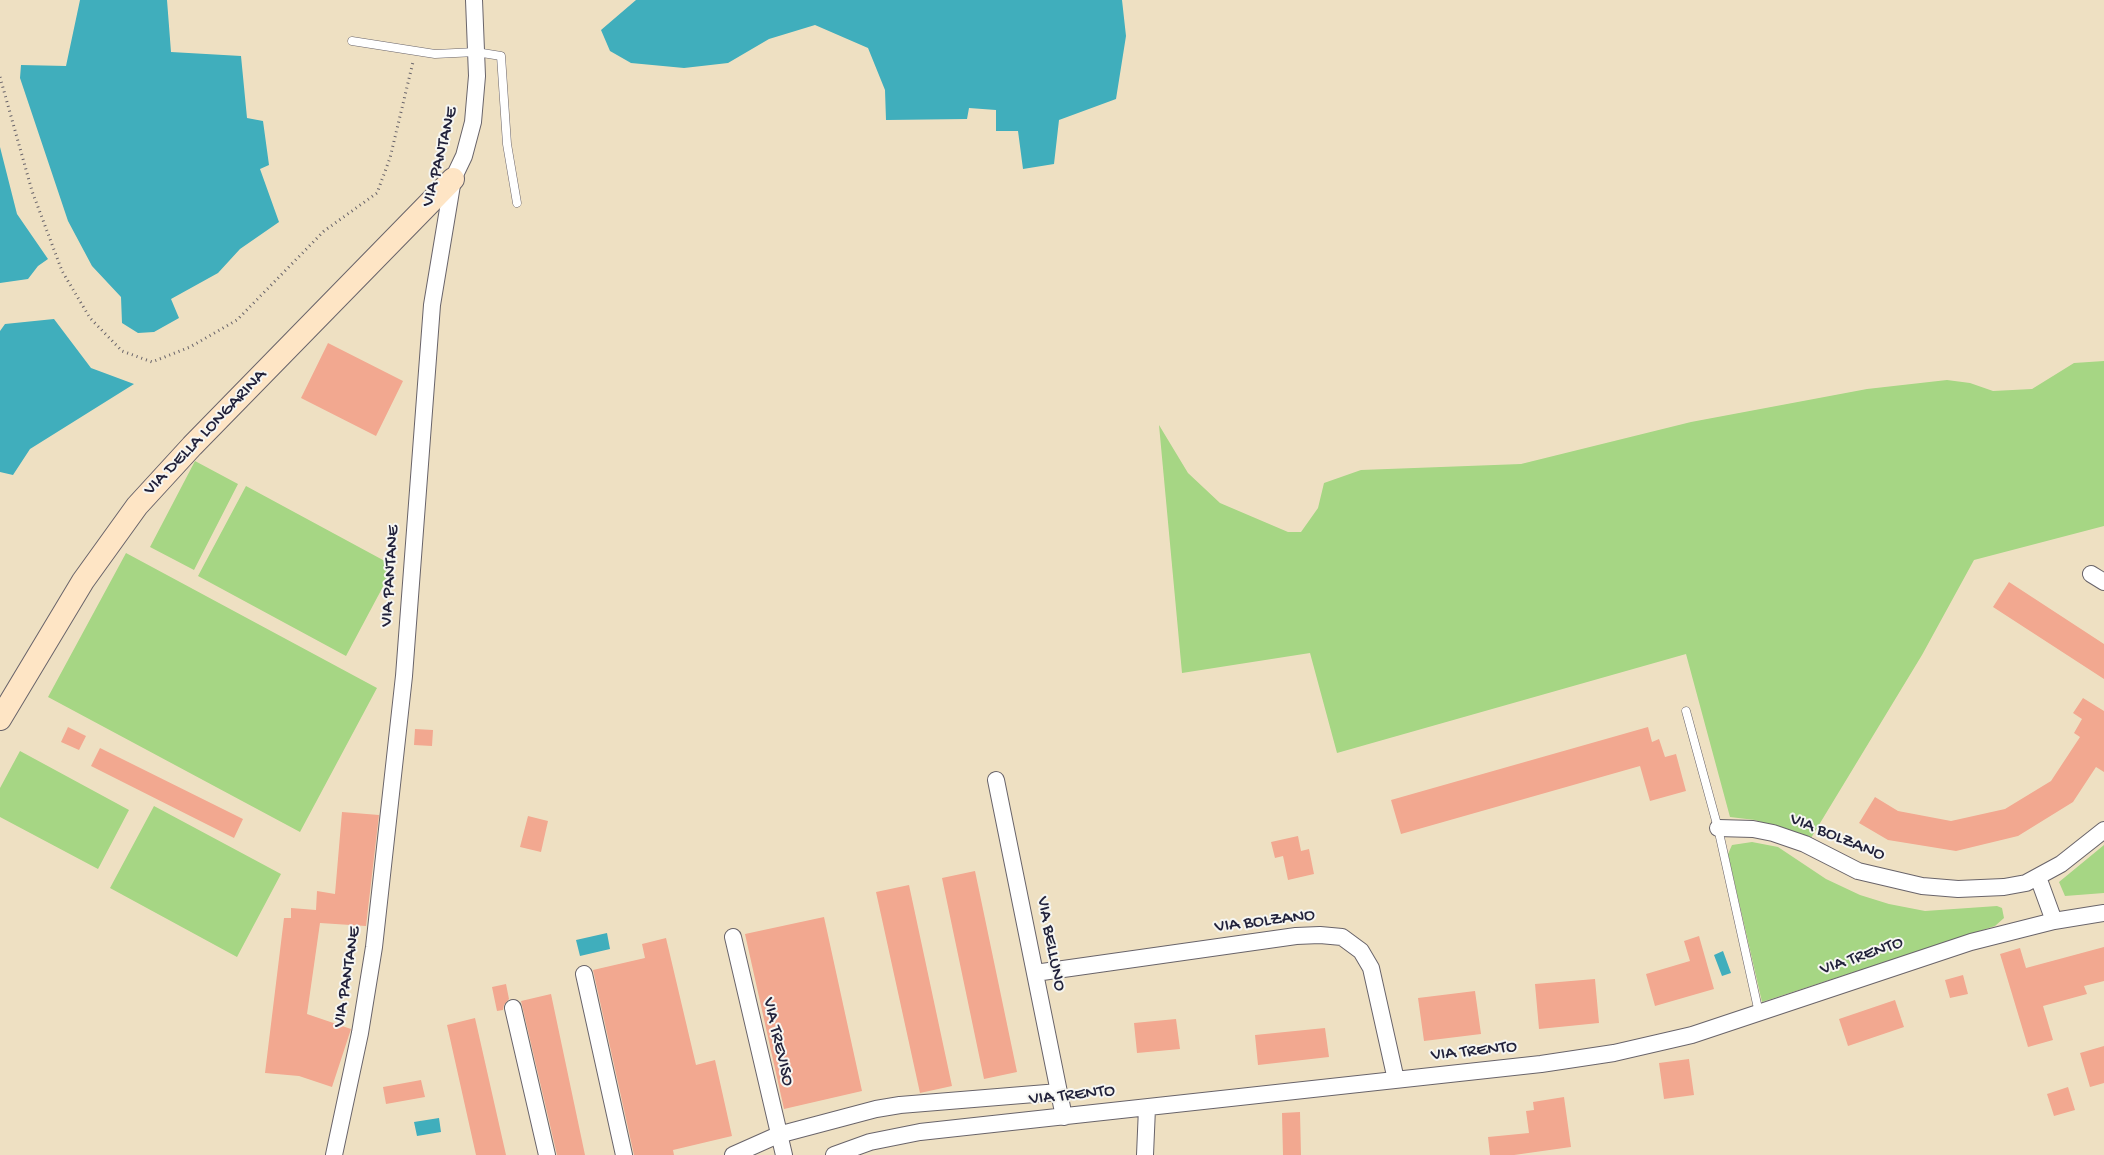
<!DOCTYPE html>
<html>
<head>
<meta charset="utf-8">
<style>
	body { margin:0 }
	canvas { display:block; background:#eee0c2 }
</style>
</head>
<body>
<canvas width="2104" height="1155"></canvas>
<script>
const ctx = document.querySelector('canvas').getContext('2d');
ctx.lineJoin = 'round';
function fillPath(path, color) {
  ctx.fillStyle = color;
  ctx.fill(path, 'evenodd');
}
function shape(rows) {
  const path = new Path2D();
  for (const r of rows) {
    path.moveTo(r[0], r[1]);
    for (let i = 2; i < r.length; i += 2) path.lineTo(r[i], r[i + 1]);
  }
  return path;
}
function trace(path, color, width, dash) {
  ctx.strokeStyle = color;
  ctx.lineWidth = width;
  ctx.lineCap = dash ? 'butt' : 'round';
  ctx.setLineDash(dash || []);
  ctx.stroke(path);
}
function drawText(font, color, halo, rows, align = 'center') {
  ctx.font = font + ' "Gochi Hand",sans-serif';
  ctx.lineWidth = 4;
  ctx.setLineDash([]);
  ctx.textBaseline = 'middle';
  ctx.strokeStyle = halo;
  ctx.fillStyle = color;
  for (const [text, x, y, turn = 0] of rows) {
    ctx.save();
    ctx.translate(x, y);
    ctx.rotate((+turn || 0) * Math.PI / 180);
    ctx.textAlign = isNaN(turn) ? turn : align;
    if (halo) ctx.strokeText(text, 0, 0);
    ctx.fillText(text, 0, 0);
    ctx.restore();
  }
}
fillPath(shape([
	[2104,361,2104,526,1974,560,1922,655,1811,838,1755,820,1730,817,1686,654,1337,753,1310,653,1182,673,1159,425,1188,473,1220,503,1288,532,1301,532,1318,508,1324,483,1361,470,1521,464,1691,422,1867,389,1947,380,1970,383,1993,391,2032,389,2074,363],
	[195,461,238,484,194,570,150,547],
	[246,486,394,566,346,656,198,576],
	[126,553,377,688,300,832,48,697],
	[20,751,129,810,98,869,0,817,0,788],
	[154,806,281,874,237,957,110,888],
	[1752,842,1778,847,1826,879,1860,895,1889,904,1925,911,1997,906,2002,908,2004,918,1995,926,1762,1002,1728,854,1732,845],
	[2104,845,2104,893,2065,896,2059,882]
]), '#a6d684');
fillPath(shape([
	[80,0,167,0,171,52,241,56,247,118,263,121,269,165,260,169,279,222,240,249,218,273,171,299,179,318,154,332,138,333,122,323,121,297,92,266,68,221,20,78,21,65,66,66],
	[636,0,1122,0,1126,36,1116,99,1059,120,1054,164,1023,169,1018,131,996,131,996,110,969,108,967,119,886,120,885,90,868,48,815,25,769,39,728,63,684,68,631,63,610,51,601,30],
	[0,147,17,214,48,259,38,266,28,279,0,283],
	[54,319,91,368,134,384,30,449,13,475,0,472,0,331,5,324],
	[607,933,610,949,580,956,576,940],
	[1723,951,1731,973,1722,976,1714,955],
	[439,1118,441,1132,417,1136,414,1122]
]), '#40aebc');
fillPath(shape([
	[328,343,403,381,376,436,301,398],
	[2009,582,2104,644,2104,679,1993,607],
	[2083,698,2104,711,2104,772,2096,767,2073,802,2018,836,1956,851,1888,840,1859,823,1875,797,1898,811,1951,821,2005,809,2051,781,2080,737,2074,733,2082,719,2073,713],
	[68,727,86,736,79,750,61,742],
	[1648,727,1652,742,1659,739,1665,757,1676,754,1686,791,1650,801,1640,766,1401,834,1391,800],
	[415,729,433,730,432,746,414,745],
	[100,748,243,819,234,838,91,766],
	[342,812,379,815,366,926,320,923,307,1014,351,1029,332,1087,299,1076,265,1073,284,918,291,918,291,908,316,910,317,891,335,894],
	[528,816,548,821,541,852,520,847],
	[1298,836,1301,851,1309,849,1314,874,1288,880,1283,856,1275,858,1271,842],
	[975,871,1017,1072,984,1079,942,878],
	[909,885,952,1086,920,1093,876,892],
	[824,917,862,1091,784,1109,745,934],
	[1699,936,1714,989,1655,1006,1646,974,1690,961,1684,941],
	[666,938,696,1065,715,1060,732,1136,673,1150,674,1155,634,1155,593,970,645,958,642,944],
	[2104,947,2104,981,2084,986,2087,994,2043,1006,2053,1040,2028,1047,2000,954,2020,948,2026,968],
	[1963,975,1968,994,1950,998,1945,980],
	[1595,979,1599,1023,1539,1029,1535,984],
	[506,984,509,999,504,1005,503,1010,497,1011,492,987],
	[1475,991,1481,1034,1424,1041,1418,998],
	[551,994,585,1155,557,1155,521,1001],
	[1895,1000,1904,1027,1848,1046,1839,1019],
	[475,1018,506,1155,476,1155,447,1025],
	[1176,1019,1180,1049,1137,1053,1134,1023],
	[1325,1028,1329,1057,1258,1065,1255,1035],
	[2104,1046,2104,1083,2090,1087,2080,1053],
	[1689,1059,1694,1095,1664,1099,1659,1063],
	[421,1080,425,1097,386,1104,383,1087],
	[2068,1087,2075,1110,2054,1116,2047,1094],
	[1564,1097,1571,1147,1514,1155,1490,1155,1488,1137,1529,1133,1526,1111,1534,1110,1533,1102],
	[1300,1112,1301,1155,1283,1155,1282,1113]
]), '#f2a890');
const lane = shape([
	[352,41,435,54,476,52,501,56,507,144,517,203],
	[1686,711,1718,828,1759,1013]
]);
const street = shape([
	[2091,574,2104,582],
	[996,780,1064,1117],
	[1718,828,1753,829,1773,833,1805,844,1858,871,1922,886,1958,889,2004,887,2026,883,2061,864,2104,830],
	[2038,877,2054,921],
	[733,937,784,1155],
	[1035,973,1296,936,1320,935,1342,937,1361,951,1371,968,1396,1080],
	[584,974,624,1155],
	[513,1008,547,1155],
	[334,1155,360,1033,374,947,404,676,432,305,453,179,464,156,473,122,477,76,474,0],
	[733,1155,778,1135,876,1109,900,1105,1059,1092],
	[834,1155,870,1142,920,1132,1541,1064,1614,1053,1692,1035,1971,942,2054,921,2104,913],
	[1145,1155,1147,1108]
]);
const secondary = shape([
	[0,719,83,581,137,506,192,446,453,179]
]);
trace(lane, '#69646a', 9);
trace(street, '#69646a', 18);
trace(secondary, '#69646a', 24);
trace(shape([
	[0,77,32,191,62,271,90,318,122,351,152,362,190,347,237,320,324,231,377,193,390,158,413,62]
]), '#69646a', 3, [1, 4]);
trace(lane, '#fff', 8);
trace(street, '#fff', 16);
trace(secondary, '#fee5c5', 22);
drawText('18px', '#22223b', '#f6f6f2', [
	["VIA PANTANE",441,157,-76],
	["VIA DELLA LONGARINA",206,433,-46],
	["VIA PANTANE",391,576,-86],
	["VIA BOLZANO",1837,838,22],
	["VIA BOLZANO",1265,922,-7],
	["VIA BELLUNO",1050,944,79],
	["VIA TRENTO",1862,957,-19],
	["VIA PANTANE",348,977,-81],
	["VIA TREVISO",777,1042,77],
	["VIA TRENTO",1474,1052,-6],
	["VIA TRENTO",1072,1096,-6]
]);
</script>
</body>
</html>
